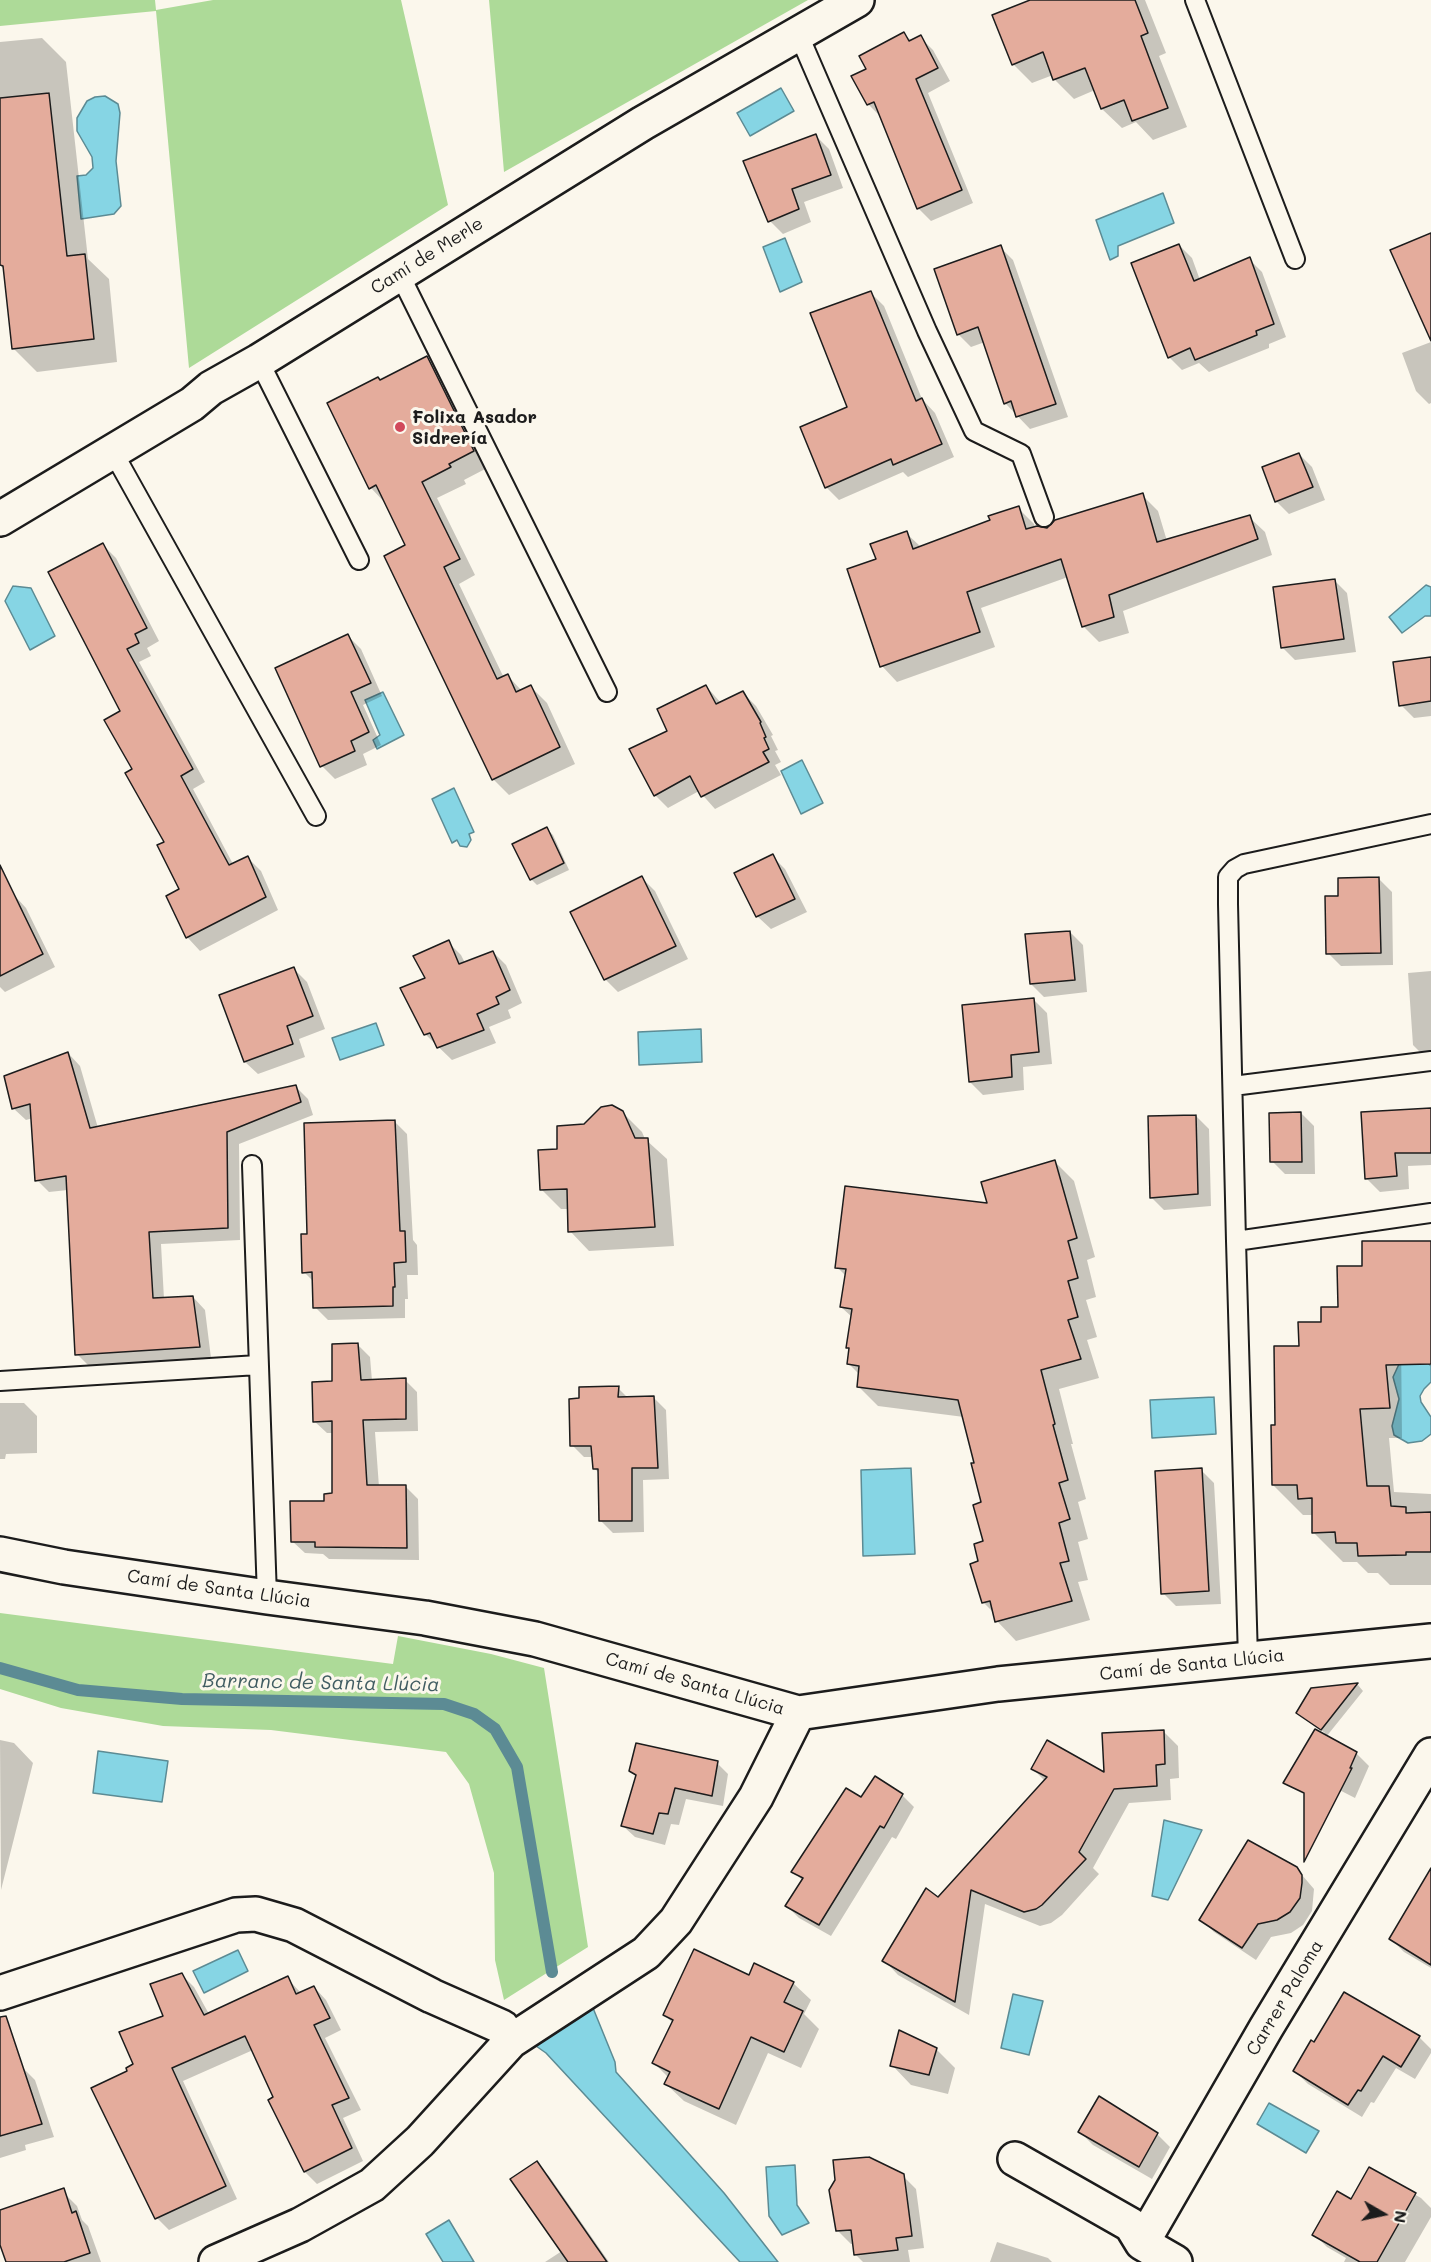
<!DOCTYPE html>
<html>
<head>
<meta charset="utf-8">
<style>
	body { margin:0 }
	#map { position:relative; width:1431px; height:2262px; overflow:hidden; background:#fbf7ec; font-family:Mali,sans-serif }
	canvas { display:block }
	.north { position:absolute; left:1353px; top:2184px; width:60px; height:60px; -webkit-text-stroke:4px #fbf7ec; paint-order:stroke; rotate:99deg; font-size:16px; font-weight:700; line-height:24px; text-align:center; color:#1c1c1c }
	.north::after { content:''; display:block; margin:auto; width:21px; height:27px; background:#1c1c1c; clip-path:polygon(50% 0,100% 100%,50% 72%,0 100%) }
</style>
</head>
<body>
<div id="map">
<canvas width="1431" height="2262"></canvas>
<div class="north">N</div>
</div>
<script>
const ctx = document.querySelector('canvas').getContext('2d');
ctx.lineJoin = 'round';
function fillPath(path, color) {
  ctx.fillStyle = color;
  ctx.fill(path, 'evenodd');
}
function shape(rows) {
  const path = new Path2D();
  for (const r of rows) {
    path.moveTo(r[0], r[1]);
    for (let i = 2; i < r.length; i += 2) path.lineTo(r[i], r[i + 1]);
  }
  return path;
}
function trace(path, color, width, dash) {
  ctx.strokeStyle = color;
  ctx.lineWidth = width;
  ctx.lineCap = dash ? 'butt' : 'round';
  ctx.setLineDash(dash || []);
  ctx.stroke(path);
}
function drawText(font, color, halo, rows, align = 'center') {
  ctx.font = font + ' Mali,sans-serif';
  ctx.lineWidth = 6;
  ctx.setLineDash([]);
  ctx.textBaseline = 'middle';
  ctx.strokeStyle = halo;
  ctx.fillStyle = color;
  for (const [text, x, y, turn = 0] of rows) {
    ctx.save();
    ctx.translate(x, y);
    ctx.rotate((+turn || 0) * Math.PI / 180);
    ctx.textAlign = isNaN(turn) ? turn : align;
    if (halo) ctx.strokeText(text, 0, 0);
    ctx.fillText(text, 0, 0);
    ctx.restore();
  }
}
fillPath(shape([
	[0,0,155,0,156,10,213,0,401,0,448,205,189,368,156,11,0,26],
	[489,0,808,0,504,172],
	[0,1613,393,1664,398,1636,491,1654,544,1668,588,1947,504,2000,495,1960,494,1873,469,1784,446,1752,271,1730,163,1726,61,1708,0,1689]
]), '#adda98');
const water = shape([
	[781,88,794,111,750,136,737,113,781,88],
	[105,96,118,104,120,113,116,161,121,206,114,214,81,219,77,176,86,175,93,168,92,157,77,131,77,118,87,101,95,97,105,96],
	[1163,193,1174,223,1118,246,1118,256,1110,260,1096,220,1163,193],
	[785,238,802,282,780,292,763,247,785,238],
	[1426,585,1431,587,1431,616,1425,616,1402,633,1389,617,1426,585],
	[13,586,31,588,55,636,30,650,5,601,13,586],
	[383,692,404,735,377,749,373,740,380,735,365,700,383,692],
	[802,760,823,803,801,814,781,771,802,760],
	[454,788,474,832,469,834,471,840,467,847,460,846,457,840,452,843,432,799,454,788],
	[376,1023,384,1045,340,1060,332,1038,376,1023],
	[701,1029,702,1062,639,1065,638,1032,701,1029],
	[1426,1361,1431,1366,1431,1382,1424,1389,1420,1396,1421,1402,1431,1417,1431,1434,1422,1441,1408,1443,1394,1435,1392,1426,1399,1399,1393,1377,1400,1362,1426,1361],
	[1214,1397,1216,1434,1152,1438,1150,1400,1214,1397],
	[911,1468,915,1554,863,1556,861,1470,911,1468],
	[98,1751,168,1761,162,1802,93,1793,98,1751],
	[1164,1820,1202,1830,1168,1900,1152,1896,1164,1820],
	[238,1950,248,1971,204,1993,193,1971,238,1950],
	[1013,1994,1043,2001,1029,2055,1001,2048,1013,1994],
	[593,2008,615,2062,616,2072,724,2193,778,2262,740,2262,546,2053,536,2046,593,2008],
	[1269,2103,1319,2131,1306,2153,1257,2124,1269,2103],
	[795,2165,797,2205,809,2223,782,2235,769,2216,766,2167,795,2165],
	[449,2220,474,2262,443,2262,426,2234,449,2220]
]);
fillPath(water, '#86d5e4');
trace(water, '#5c8b94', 1.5);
fillPath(shape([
	[1034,0,1145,0,1166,53,1159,56,1187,127,1153,140,1136,122,1122,128,1102,109,1095,90,1074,99,1054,79,1053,75,1032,83,1013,64],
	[904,34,912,41,920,37,933,50,950,81,928,93,973,203,931,221,918,208,882,118,868,104,853,77,868,69],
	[42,38,66,62,88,259,109,279,117,362,37,372,13,348,5,270,0,265,0,42],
	[816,136,829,149,843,188,804,202,811,222,783,234,770,221],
	[1179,245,1192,258,1200,280,1249,259,1262,272,1286,337,1269,344,1269,348,1209,372,1199,363,1182,370,1169,357],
	[1000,247,1013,260,1068,417,1030,429,1005,403,985,342,971,347,958,334],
	[871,293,884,306,922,399,935,413,954,457,908,477,903,472,839,500,826,487,849,408],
	[1431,342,1431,403,1429,404,1416,391,1402,353],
	[426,358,442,374,489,467,464,480,466,484,437,498,475,575,459,584,504,678,508,676,522,691,531,687,547,703,575,764,509,795,493,779,407,546,387,505,371,488,380,382],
	[1299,454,1312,467,1325,500,1289,514,1276,501],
	[1142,495,1158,511,1167,541,1249,517,1265,532,1272,555,1123,611,1129,633,1099,642,1083,626,1068,577,981,608,995,647,897,682,882,666,878,560,906,533,921,547,991,521,1018,508,1034,524,1035,528,1048,529],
	[103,545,116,558,159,641,147,648,151,656,139,662,205,782,193,789,233,864,248,858,261,871,278,910,200,951,188,938,168,897,181,890,166,842,134,770,122,712],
	[1334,580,1347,593,1356,652,1295,660,1282,647],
	[348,636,361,649,382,696,363,705,381,745,363,754,367,765,335,779,322,766,277,668],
	[1431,658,1431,716,1414,718,1401,705],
	[706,686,721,703,743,693,756,706,773,735,771,736,778,750,775,751,781,762,775,765,781,775,715,809,699,791,668,808,655,795,669,731],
	[547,829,553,835,569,870,537,885,531,879],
	[772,856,785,869,807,912,771,929,758,917,736,874],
	[642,878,655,891,688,959,618,992,605,979],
	[1379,879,1392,892,1393,965,1341,966,1328,953,1340,897],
	[14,895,26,908,55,967,5,992,0,987,0,902],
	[1070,932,1083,945,1087,992,1044,997,1031,984],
	[448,942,461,955,465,963,493,952,506,965,522,1003,508,1010,511,1018,489,1027,496,1043,452,1060,425,1034,427,979],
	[294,969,307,982,325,1029,299,1039,305,1057,258,1074,245,1062,221,996],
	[1431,971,1431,1057,1426,1058,1413,1045,1408,973],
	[1034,1000,1047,1013,1052,1064,1023,1067,1024,1090,983,1095,970,1082],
	[68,1053,80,1066,98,1128,295,1086,308,1099,313,1115,239,1144,240,1240,161,1244,164,1299,193,1297,205,1310,211,1358,89,1366,77,1354,68,1190,49,1192,37,1180,33,1118,26,1120,13,1108],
	[1431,1108,1431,1165,1408,1166,1409,1189,1380,1192,1367,1179],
	[622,1112,642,1132,645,1139,667,1159,674,1246,589,1251,570,1231,569,1209,561,1209,542,1190,558,1151,585,1125],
	[1301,1113,1314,1126,1315,1174,1285,1174,1272,1161],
	[1196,1116,1209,1129,1211,1206,1164,1210,1151,1197],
	[394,1121,407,1134,413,1240,417,1245,418,1275,407,1275,408,1299,405,1299,405,1318,328,1320,315,1307,314,1282,304,1272,308,1236],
	[1054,1161,1074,1181,1095,1257,1087,1260,1096,1297,1086,1300,1097,1337,1087,1340,1099,1378,1059,1389,1073,1444,1071,1444,1086,1499,1078,1502,1088,1539,1078,1542,1088,1580,1078,1582,1090,1620,1016,1641,997,1621,995,1614,983,1602,980,1561,984,1542,983,1503,964,1417,878,1406,858,1386,859,1374,848,1363,851,1350,847,1347,852,1317,841,1307,846,1276,837,1267,989,1205],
	[1431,1243,1431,1336,1401,1336,1402,1438,1389,1438,1394,1492,1431,1494,1431,1585,1390,1585,1378,1573,1368,1573,1357,1562,1343,1562,1313,1532,1313,1515,1303,1515,1273,1485,1277,1426,1300,1347,1340,1308,1363,1268],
	[358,1345,370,1357,372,1381,405,1380,417,1392,418,1431,375,1432,379,1487,406,1487,418,1499,419,1560,329,1559,323,1554,305,1553,292,1541,333,1494,333,1433,327,1433,314,1421,334,1382],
	[618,1388,628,1398,654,1398,666,1410,669,1479,643,1480,644,1532,613,1533,601,1521,600,1474,594,1468,594,1457,584,1457,572,1445,581,1400],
	[0,1403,24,1403,37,1416,37,1453,6,1454,5,1459,0,1459],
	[1201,1470,1214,1483,1221,1604,1176,1606,1163,1593],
	[1358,1685,1363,1691,1326,1737,1356,1753,1369,1766,1355,1798,1310,1775,1325,1733,1298,1713,1312,1690],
	[1163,1731,1178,1746,1179,1778,1170,1779,1171,1800,1129,1803,1093,1868,1099,1874,1062,1915,1051,1923,1040,1926,985,1904,969,2015,898,1975,884,1960,1045,1781,1033,1769,1106,1775],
	[0,1740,14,1743,33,1763,1,1890],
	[717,1763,728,1774,723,1806,686,1799,679,1825,671,1824,665,1845,635,1837,623,1826,637,1777,630,1771],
	[902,1795,914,1807,896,1839,892,1837,831,1936,799,1918,787,1906,803,1881,793,1871,861,1799],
	[1296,1868,1314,1889,1312,1911,1303,1925,1291,1933,1271,1937,1256,1960,1214,1932,1201,1919],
	[1431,1899,1431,1968,1404,1952,1391,1939],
	[182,1975,194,1987,209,2014,287,1978,301,1993,314,1987,326,2000,341,2030,325,2038,361,2110,343,2118,363,2161,317,2184,305,2172,270,2100,275,2098,253,2050,183,2081,237,2199,169,2230,157,2218,129,2072,165,2017],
	[749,1977,793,1983,811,2000,804,2014,819,2029,801,2068,768,2053,736,2125,684,2101,666,2084,669,2078,654,2063,673,2023,664,2015],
	[1344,1994,1419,2037,1431,2049,1431,2053,1415,2079,1396,2068,1374,2103,1371,2102,1362,2117,1308,2084,1295,2071,1314,2044],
	[936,2049,955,2068,948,2094,911,2085,892,2065],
	[22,2067,35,2080,54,2137,25,2145,26,2150,0,2158,0,2069],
	[1080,2132,1157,2134,1170,2147,1152,2179,1093,2145],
	[536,2163,549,2176,609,2262,545,2262,562,2251],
	[1370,2169,1421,2198,1431,2208,1431,2217,1405,2262,1344,2262,1346,2258,1327,2247,1314,2234,1351,2201],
	[903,2176,916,2189,924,2248,908,2250,910,2262,863,2262,855,2254,854,2244,851,2244,838,2231],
	[64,2193,77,2206,82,2220,88,2226,101,2262,7,2262,0,2241,0,2219],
	[997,2242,1048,2258,1052,2262,990,2262]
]), '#0003');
trace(shape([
	[0,1668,78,1690,182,1699,444,1704,474,1714,495,1729,517,1767,552,1972]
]), '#5c8b94', 12);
const building = shape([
	[1030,0,1135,0,1148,33,1141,36,1168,108,1132,121,1124,100,1101,109,1085,68,1053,80,1043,52,1012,65,992,15,1030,0],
	[904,32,909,41,921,35,938,68,916,79,962,190,917,209,874,102,867,105,851,76,866,69,859,56,904,32],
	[49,93,67,256,85,254,94,339,12,349,3,266,0,265,0,98,49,93],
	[816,134,831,175,792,189,799,209,768,222,743,161,816,134],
	[1431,233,1431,341,1390,250,1431,233],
	[1179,244,1194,281,1250,257,1274,324,1256,331,1257,335,1195,360,1190,348,1168,358,1131,263,1179,244],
	[1001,245,1056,404,1016,417,1011,401,1004,404,978,327,957,335,934,269,1001,245],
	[871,291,916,401,922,398,942,444,893,465,891,459,825,488,800,427,847,407,810,313,871,291],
	[427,356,474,451,449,464,451,467,422,482,460,559,444,567,497,679,508,674,516,692,531,685,560,747,492,780,384,556,405,545,376,485,369,489,327,403,378,377,380,380,427,356],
	[1299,453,1313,487,1275,502,1262,467,1299,453],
	[1143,493,1157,542,1250,515,1258,539,1109,595,1114,617,1082,627,1061,559,967,592,980,632,880,667,847,569,876,559,870,544,907,531,913,549,990,520,988,516,1019,506,1026,529,1037,526,1047,528,1055,520,1143,493],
	[103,543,147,628,135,634,139,643,127,649,193,769,181,776,229,865,248,856,266,897,186,938,166,896,179,889,157,845,164,842,125,773,132,769,104,720,120,711,48,572,103,543],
	[1335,579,1344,639,1281,648,1273,587,1335,579],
	[348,634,371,683,351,692,369,732,351,741,355,751,320,767,275,668,348,634],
	[1431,657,1431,701,1399,706,1393,662,1431,657],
	[706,685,716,704,743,691,761,722,760,723,766,737,764,738,769,749,763,752,769,762,701,797,690,776,654,796,629,749,667,731,657,709,706,685],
	[547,827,564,863,530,880,512,844,547,827],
	[773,854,795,899,756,917,734,873,773,854],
	[0,865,43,954,0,976,0,865],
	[642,876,676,946,604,980,570,912,642,876],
	[1379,877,1381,953,1326,954,1325,896,1338,896,1338,878,1379,877],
	[1070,931,1075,980,1030,984,1025,934,1070,931],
	[449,940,459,964,493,951,510,990,496,997,499,1004,477,1014,484,1030,437,1048,430,1033,424,1035,400,988,425,978,413,956,449,940],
	[294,967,313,1016,287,1026,293,1044,244,1062,219,995,294,967],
	[1034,998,1039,1052,1011,1055,1012,1077,969,1082,962,1005,1034,998],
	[68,1052,90,1128,296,1085,301,1102,227,1132,228,1228,149,1232,153,1298,193,1296,200,1347,75,1355,66,1176,35,1181,30,1104,12,1109,4,1076,68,1052],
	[612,1105,623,1111,635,1138,648,1138,655,1227,568,1232,567,1189,540,1190,538,1150,557,1149,557,1126,584,1124,601,1107,612,1105],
	[1431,1108,1431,1153,1395,1153,1397,1176,1365,1179,1361,1112,1431,1108],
	[1301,1112,1302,1162,1270,1162,1269,1113,1301,1112],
	[1196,1115,1198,1194,1150,1198,1148,1116,1196,1115],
	[395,1120,400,1231,405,1231,406,1262,394,1263,395,1287,393,1287,393,1306,313,1308,312,1272,302,1273,301,1234,307,1234,304,1123,395,1120],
	[1055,1160,1077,1238,1068,1241,1078,1278,1068,1281,1078,1317,1068,1320,1081,1359,1041,1370,1055,1424,1053,1425,1068,1480,1059,1483,1070,1519,1059,1523,1069,1561,1060,1563,1072,1601,995,1622,990,1601,982,1603,970,1564,978,1561,974,1544,983,1541,973,1505,981,1502,971,1463,974,1463,958,1400,857,1387,859,1366,847,1364,849,1348,846,1348,852,1309,840,1307,846,1269,835,1268,845,1186,987,1203,981,1182,1055,1160],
	[1362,1241,1431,1241,1431,1364,1386,1365,1390,1408,1360,1409,1367,1486,1389,1486,1391,1506,1406,1507,1406,1513,1431,1512,1431,1552,1406,1552,1406,1555,1358,1556,1357,1543,1336,1543,1335,1532,1312,1533,1312,1498,1298,1499,1297,1485,1272,1485,1271,1425,1275,1425,1274,1346,1299,1346,1298,1322,1321,1322,1321,1307,1338,1307,1337,1266,1362,1266,1362,1241],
	[358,1343,361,1380,406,1378,406,1419,363,1420,367,1485,406,1485,407,1548,315,1547,315,1542,291,1542,290,1501,324,1501,324,1494,332,1493,332,1421,313,1422,312,1382,332,1381,332,1344,358,1343],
	[619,1386,618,1397,654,1396,658,1468,632,1468,632,1521,599,1521,598,1469,593,1469,591,1446,570,1446,569,1399,579,1398,579,1387,619,1386],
	[1202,1468,1209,1591,1161,1594,1155,1471,1202,1468],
	[1358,1683,1321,1730,1296,1713,1311,1688,1358,1683],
	[1315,1729,1357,1752,1350,1768,1352,1768,1304,1862,1304,1793,1283,1783,1315,1729],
	[1164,1730,1165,1764,1156,1765,1157,1786,1114,1789,1079,1852,1086,1859,1042,1905,1036,1909,1024,1912,971,1890,955,2002,882,1961,926,1888,938,1897,1047,1777,1031,1769,1047,1740,1104,1772,1102,1733,1164,1730],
	[636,1743,718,1761,712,1796,675,1788,668,1814,659,1813,653,1834,621,1826,636,1775,629,1771,636,1743],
	[875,1776,903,1794,884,1828,880,1826,819,1925,785,1906,803,1878,791,1872,846,1788,861,1797,875,1776],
	[1248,1840,1297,1867,1302,1875,1302,1883,1300,1898,1290,1912,1277,1920,1258,1924,1242,1948,1199,1920,1248,1840],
	[1431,1868,1431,1965,1389,1939,1431,1868],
	[694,1949,749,1975,754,1963,794,1982,784,2002,803,2011,784,2052,751,2037,719,2109,664,2084,670,2072,652,2063,673,2020,663,2015,694,1949],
	[182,1973,204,2015,288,1976,296,1994,314,1986,330,2018,314,2025,349,2098,332,2105,352,2148,304,2172,268,2100,273,2097,245,2036,172,2068,226,2186,155,2219,91,2088,127,2071,126,2068,133,2064,119,2032,163,2016,150,1984,182,1973],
	[1344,1992,1420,2036,1401,2067,1383,2056,1361,2091,1358,2090,1348,2105,1293,2071,1311,2040,1314,2042,1344,1992],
	[6,2016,42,2124,0,2136,0,2017,6,2016],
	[899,2030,937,2048,929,2075,890,2066,899,2030],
	[1099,2096,1158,2133,1139,2167,1078,2132,1099,2096],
	[869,2157,904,2174,912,2236,896,2238,898,2250,854,2255,851,2230,836,2231,829,2190,835,2180,833,2160,869,2157],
	[537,2161,607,2262,568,2262,510,2179,537,2161],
	[1369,2167,1416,2193,1377,2262,1360,2262,1312,2235,1337,2191,1351,2199,1369,2167],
	[64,2188,72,2213,76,2211,90,2253,64,2262,6,2262,0,2245,0,2210,64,2188]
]);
fillPath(building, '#e4ac9c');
trace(building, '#1c1c1c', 1.5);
const service = shape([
	[1195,0,1295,259],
	[798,33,927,331,974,431,1021,454,1044,517],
	[399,273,607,692],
	[259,361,359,560],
	[113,452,316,816],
	[1431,824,1244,864,1235,869,1228,877,1228,904,1236,1241,1431,1213],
	[1233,1086,1431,1061],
	[252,1165,267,1597],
	[1236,1241,1248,1659],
	[0,1381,258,1365]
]);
const minor = shape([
	[0,519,192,404,211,388,259,361,643,123,857,0],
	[0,1554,64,1567,267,1597,425,1618,535,1639,798,1713,998,1684,1431,1641],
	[0,1993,236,1915,256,1914,294,1925,432,1996,502,2027,511,2041],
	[1015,2159,1131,2225,1142,2243,1266,2028,1431,1755],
	[1142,2243,1175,2262],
	[216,2262,300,2225,372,2185,420,2141,511,2041,646,1953,676,1921,756,1797,798,1713]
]);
trace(service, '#1c1c1c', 22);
trace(minor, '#1c1c1c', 38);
trace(service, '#fbf7ec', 18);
trace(minor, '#fbf7ec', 33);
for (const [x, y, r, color] of [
	[400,427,6,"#d1495b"]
]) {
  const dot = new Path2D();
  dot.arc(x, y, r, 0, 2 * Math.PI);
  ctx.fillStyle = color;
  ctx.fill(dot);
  trace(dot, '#fbf7ec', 2);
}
drawText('18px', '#1c1c1c', '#fbf7ec', [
	["Camí de Merle",427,256,-32],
	["Camí de Santa Llúcia",219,1589,8],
	["Camí de Santa Llúcia",1192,1665,-6],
	["Camí de Santa Llúcia",695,1684,16],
	["Carrer Paloma",1285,1998,-59]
]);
drawText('bold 18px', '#1c1c1c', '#fbf7ec', [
	["Folixa Asador",412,417],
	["Sidrería",412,438]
], 'left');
drawText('italic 20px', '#415d62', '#fbf7ec', [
	["Barranc de Santa Llúcia",321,1683,1]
]);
</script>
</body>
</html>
